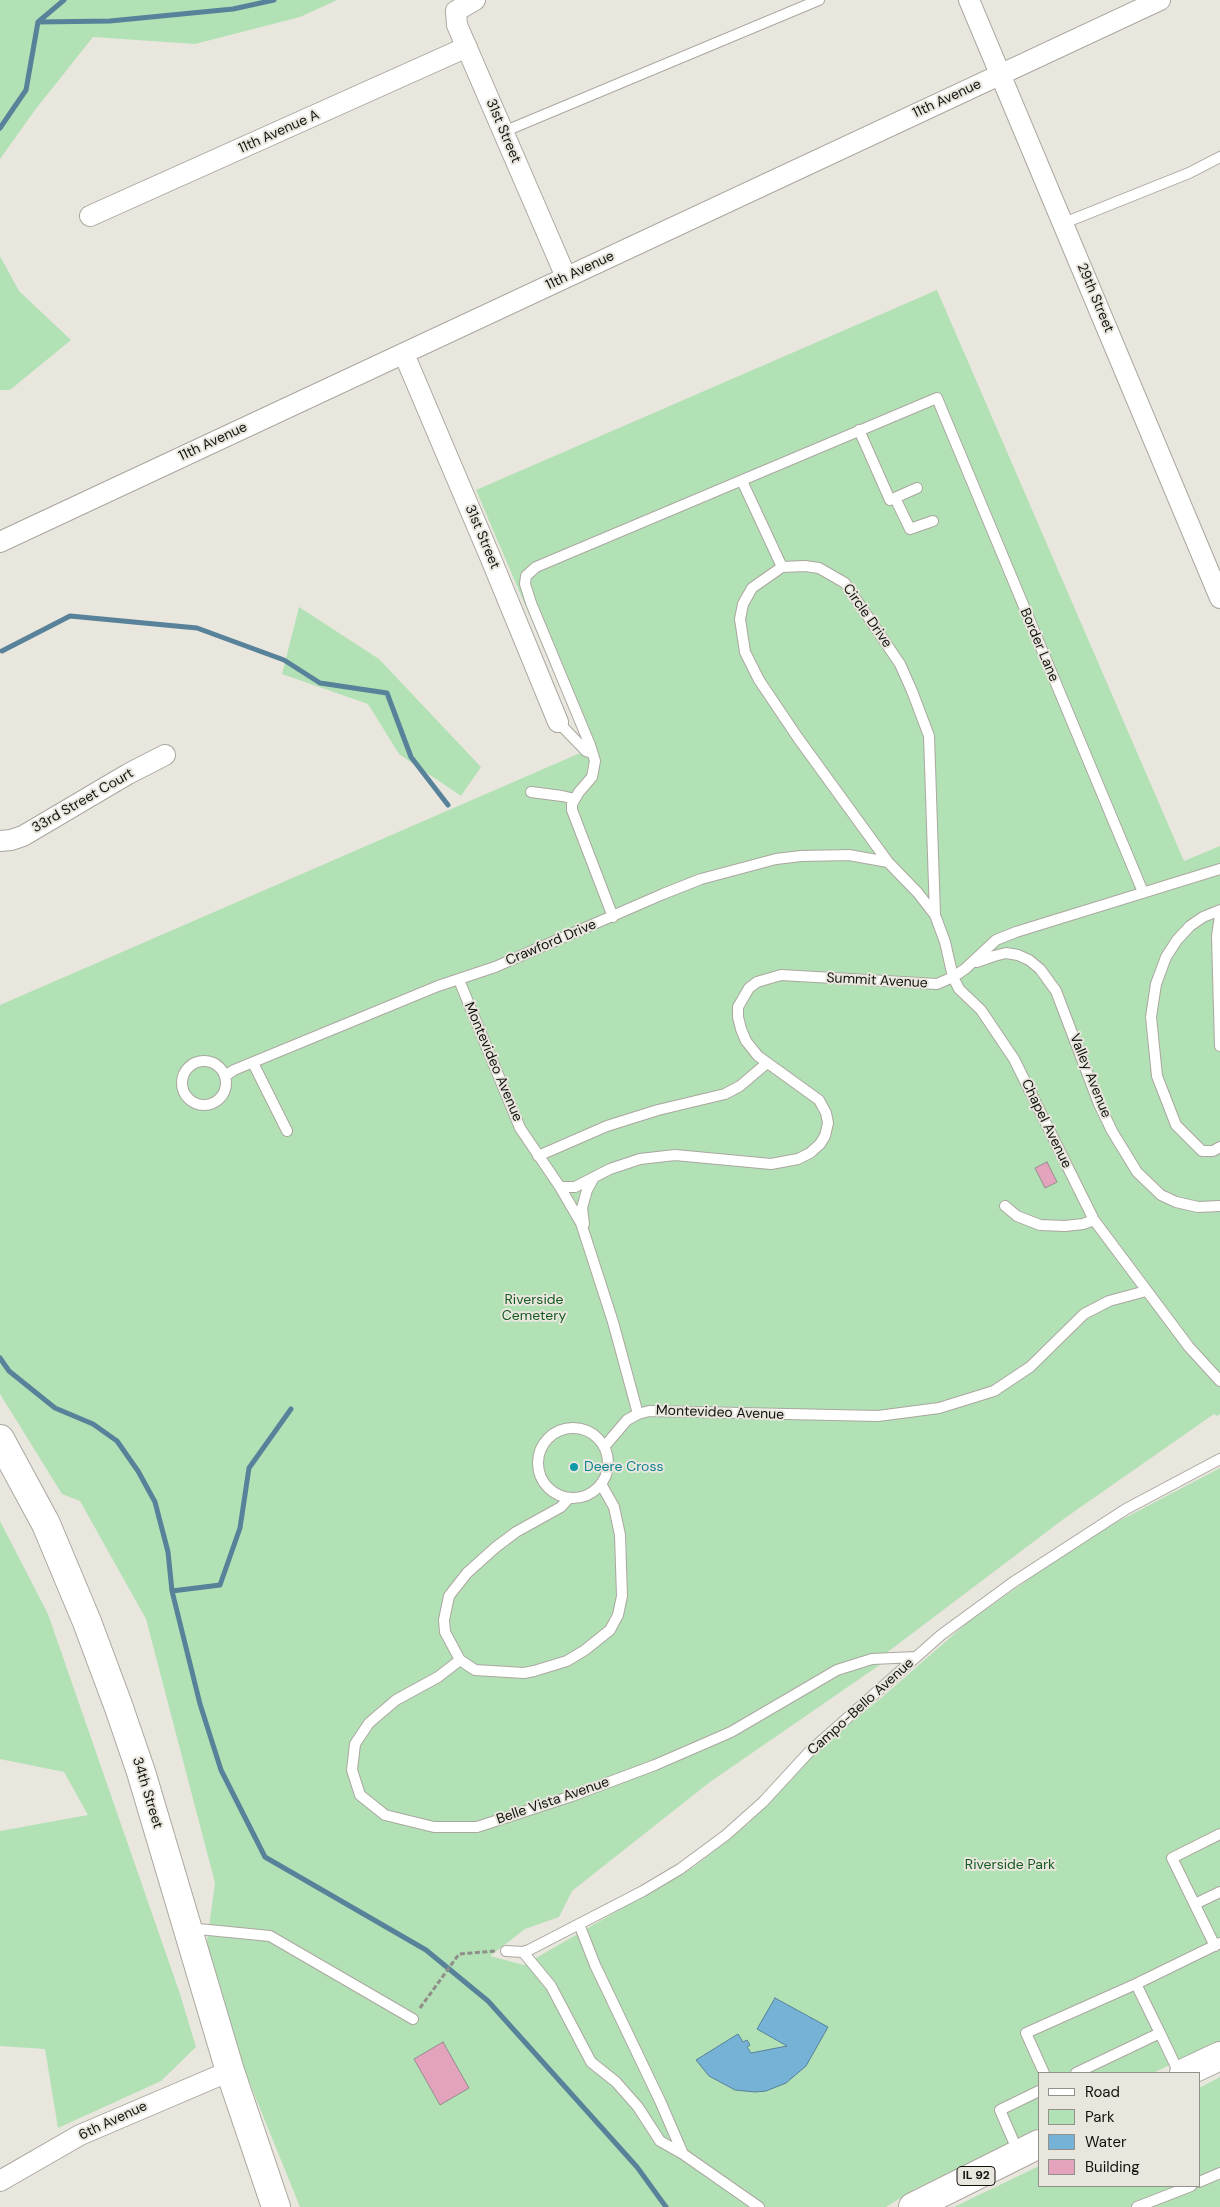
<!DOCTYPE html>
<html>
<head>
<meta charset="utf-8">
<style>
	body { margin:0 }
	#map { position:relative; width:1220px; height:2207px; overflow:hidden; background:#e9e6de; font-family:"DM Sans",sans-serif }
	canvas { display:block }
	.legend { position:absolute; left:1038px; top:2072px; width:162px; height:115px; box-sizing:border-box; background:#e9e6de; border:1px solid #93918b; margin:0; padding:6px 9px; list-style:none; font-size:15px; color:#12110e }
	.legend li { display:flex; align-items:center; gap:10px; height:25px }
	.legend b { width:25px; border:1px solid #93918b }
</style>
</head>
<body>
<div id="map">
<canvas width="1220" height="2207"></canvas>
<ul class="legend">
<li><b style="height:6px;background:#fff"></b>Road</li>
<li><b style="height:14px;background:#b3e1b6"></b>Park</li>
<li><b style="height:14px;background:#75b2d6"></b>Water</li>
<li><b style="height:14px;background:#e3a3bc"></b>Building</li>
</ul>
</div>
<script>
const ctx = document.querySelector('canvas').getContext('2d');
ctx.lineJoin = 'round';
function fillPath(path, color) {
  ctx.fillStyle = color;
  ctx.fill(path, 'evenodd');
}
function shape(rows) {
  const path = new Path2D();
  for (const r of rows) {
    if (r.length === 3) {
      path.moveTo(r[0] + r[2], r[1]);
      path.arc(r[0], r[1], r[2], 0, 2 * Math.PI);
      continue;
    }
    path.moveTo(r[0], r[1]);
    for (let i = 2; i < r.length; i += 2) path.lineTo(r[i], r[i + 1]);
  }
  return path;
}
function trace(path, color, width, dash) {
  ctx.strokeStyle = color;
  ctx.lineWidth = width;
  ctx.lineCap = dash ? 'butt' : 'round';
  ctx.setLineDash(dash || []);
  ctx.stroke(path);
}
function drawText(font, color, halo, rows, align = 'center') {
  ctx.font = font + ' "DM Sans",sans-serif';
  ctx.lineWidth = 4;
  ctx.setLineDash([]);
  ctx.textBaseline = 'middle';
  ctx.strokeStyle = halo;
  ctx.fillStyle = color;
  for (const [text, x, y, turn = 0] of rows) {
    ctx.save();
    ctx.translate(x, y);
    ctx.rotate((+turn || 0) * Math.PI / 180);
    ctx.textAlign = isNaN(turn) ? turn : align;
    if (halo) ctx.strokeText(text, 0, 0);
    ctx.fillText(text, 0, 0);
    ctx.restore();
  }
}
fillPath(shape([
	[0,0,337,0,300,17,195,44,93,37,35,110,0,159],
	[0,256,19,291,71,340,10,390,0,390],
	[937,290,1184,861,1220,846,1220,1414,1217,1416,1214,1414,1065,1518,885,1654,884,1662,710,1782,572,1891,559,1917,525,1929,490,1956,524,1965,695,1866,748,1824,821,1746,880,1699,969,1621,1092,1535,1220,1468,1220,2041,1153,2073,1039,2073,1039,2129,915,2189,886,2207,300,2207,242,2064,206,1948,215,1883,146,1619,80,1501,62,1494,0,1394,0,1005,587,750,476,490],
	[299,607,379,659,481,767,461,796,399,754,368,704,282,674],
	[0,1521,48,1614,180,1994,196,2047,161,2081,58,2128,45,2049,0,2046,0,1831,88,1815,64,1772,0,1759],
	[1220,2077,1220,2207,954,2207,1039,2166,1039,2186,1199,2186,1199,2088]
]), '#b3e1b6');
const water = shape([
	[775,1998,828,2027,806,2066,786,2083,766,2091,755,2092,735,2090,709,2076,696,2060,738,2034,743,2042,747,2040,750,2045,747,2047,751,2053,787,2046,757,2029,775,1998]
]);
fillPath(water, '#75b2d6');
trace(water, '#57829a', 1);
trace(shape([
	[38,22,110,21,233,9,274,0],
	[0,128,26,90,38,22,64,0],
	[2,651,70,616,197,628,284,660,320,683,387,693,411,757,448,805],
	[0,1358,9,1371,55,1408,93,1424,117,1441,138,1471,155,1502,168,1552,172,1591,200,1704,221,1770,265,1857,426,1950,488,2001,637,2167,666,2207],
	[172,1591,220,1585,240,1528,249,1468,291,1409]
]), '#57829a', 5);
const building = shape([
	[1047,1162,1057,1182,1045,1188,1035,1168,1047,1162],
	[443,2042,469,2088,440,2105,414,2059,443,2042]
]);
fillPath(building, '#e3a3bc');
trace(building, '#948c8f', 1);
const lane = shape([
	[503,132,819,0],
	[1064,223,1189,173,1220,157],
	[859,430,890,500,917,488],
	[742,481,782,567],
	[895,498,910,529,933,521],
	[558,722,586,751,592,753],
	[531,792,562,796,575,799],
	[1220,910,1203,917,1190,926,1177,940,1166,957,1156,984,1151,1017,1157,1076,1176,1125,1202,1151,1213,1151,1220,1147],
	[935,915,929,736,912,691,900,664,845,583,819,568,805,566,782,567,752,588,743,604,740,619,745,652,759,680,798,738,888,862,918,893,935,915,945,942,953,977,959,989,981,1010,1014,1059,1094,1220,1189,1347,1220,1381],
	[1220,916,1217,936,1220,1046],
	[613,917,572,810,572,804,579,792,592,777,595,761,590,745,531,603,525,584,526,576,536,567,937,398,1143,892],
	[977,962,994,956,1006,953,1018,955,1029,960,1040,969,1056,991,1099,1104,1112,1131,1137,1172,1161,1195,1176,1202,1198,1207,1220,1206],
	[459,980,520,1128,560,1187,581,1223,613,1322,638,1414,649,1411,878,1416,939,1408,994,1391,1030,1367,1084,1314,1109,1301,1146,1291],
	[204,1083,22],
	[253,1063,287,1131],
	[225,1076,234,1070,438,986,495,967,663,894,701,879,776,859,801,856,849,855,888,862],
	[538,1156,607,1126,658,1110,725,1094,740,1086,767,1063],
	[560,1187,575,1187,610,1169,640,1159,675,1155,771,1164,798,1159,810,1153,820,1144,825,1136,828,1123,826,1113,819,1100,758,1056,746,1041,741,1029,738,1017,738,1007,749,988,757,982,781,975,937,984,953,977,965,969,996,940,1016,932,1220,869],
	[1005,1206,1017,1216,1040,1225,1065,1226,1083,1224,1094,1220],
	[584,1224,582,1208,587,1190,593,1179],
	[573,1463,35],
	[604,1447,627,1420,638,1414],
	[569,1498,561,1507,516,1532,496,1547,467,1573,449,1596,444,1620,445,1632,460,1660,475,1670,524,1673,534,1671,567,1661,585,1650,610,1630,618,1615,622,1596,620,1535,614,1507,601,1484],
	[460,1660,438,1677,396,1700,369,1723,355,1744,352,1770,360,1795,385,1815,434,1827,477,1827,572,1796,655,1765,731,1732,837,1670,872,1659,916,1657],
	[1195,1904,1220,1892],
	[579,1924,595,1965,661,2103,683,2154,759,2207],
	[188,1928,270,1936,413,2019],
	[1215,1946,1172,1858,1220,1834],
	[506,1951,523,1952,529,1950,643,1891,680,1869,726,1835,763,1802,810,1751,941,1635,1012,1583,1126,1509,1220,1459],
	[523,1952,551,1986,591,2062,616,2082,638,2107,660,2141,683,2154],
	[1136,1984,1220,1943],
	[1044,2073,1026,2033,1136,1984,1160,2033],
	[1076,2073,1160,2033,1179,2073],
	[1019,2154,1000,2110,1039,2091],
	[1199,2182,1220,2173],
	[1137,2207,1191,2186]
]);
const street = shape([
	[475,0,456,11,457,25,566,277],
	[969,0,1220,598],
	[90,216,467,47],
	[404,354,491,559,558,722],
	[0,542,1160,0],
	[0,841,11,840,23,836,128,774,165,755],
	[0,2181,80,2135,230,2071]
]);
const secondary = shape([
	[0,1439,46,1524,87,1622,118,1705,141,1772,230,2071,276,2207]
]);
const primary = shape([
	[1184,2073,1220,2056],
	[913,2207,1039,2144]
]);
trace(lane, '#aaa79f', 12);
trace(street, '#aaa79f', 22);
trace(secondary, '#aaa79f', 30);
trace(primary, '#aaa79f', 30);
trace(shape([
	[420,2008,459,1954,495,1951]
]), '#908e88', 3, [5, 2.5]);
trace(lane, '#fff', 10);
trace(street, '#fff', 20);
trace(secondary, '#fff', 28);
trace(primary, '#fff', 28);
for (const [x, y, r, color] of [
	[574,1467,5,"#0f9aa8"]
]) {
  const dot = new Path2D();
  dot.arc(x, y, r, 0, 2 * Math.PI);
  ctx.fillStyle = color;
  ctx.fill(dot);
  trace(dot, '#e9e6de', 2);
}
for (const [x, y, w] of [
	[976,2176,38]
]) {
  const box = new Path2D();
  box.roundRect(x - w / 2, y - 9.5, w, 19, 4);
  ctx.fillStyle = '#e9e6de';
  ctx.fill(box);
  trace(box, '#12110e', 1);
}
drawText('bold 12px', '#12110e', null, [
	["IL 92",976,2176]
]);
drawText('14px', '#12110e', '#e9e6de', [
	["11th Avenue",947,99,-25],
	["31st Street",503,131,67],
	["11th Avenue A",279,132,-24],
	["11th Avenue",580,271,-25],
	["29th Street",1095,298,67],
	["11th Avenue",213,442,-25],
	["31st Street",482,537,67],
	["Circle Drive",867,616,55],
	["Border Lane",1039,645,67],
	["33rd Street Court",83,801,-30],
	["Crawford Drive",551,943,-23],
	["Summit Avenue",877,981,3],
	["Montevideo Avenue",493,1062,67],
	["Valley Avenue",1090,1076,68],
	["Chapel Avenue",1046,1124,64],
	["Montevideo Avenue",720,1413,2],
	["Campo-Bello Avenue",861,1707,-42],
	["34th Street",147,1793,73],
	["Belle Vista Avenue",553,1801,-19],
	["6th Avenue",113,2121,-25]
]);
drawText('14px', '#145a21', '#e9e6de', [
	["Riverside",534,1300],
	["Cemetery",534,1316],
	["Riverside Park",1010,1865]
]);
drawText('14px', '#0d838f', '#e9e6de', [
	["Deere Cross",584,1467]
], 'left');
</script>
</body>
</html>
